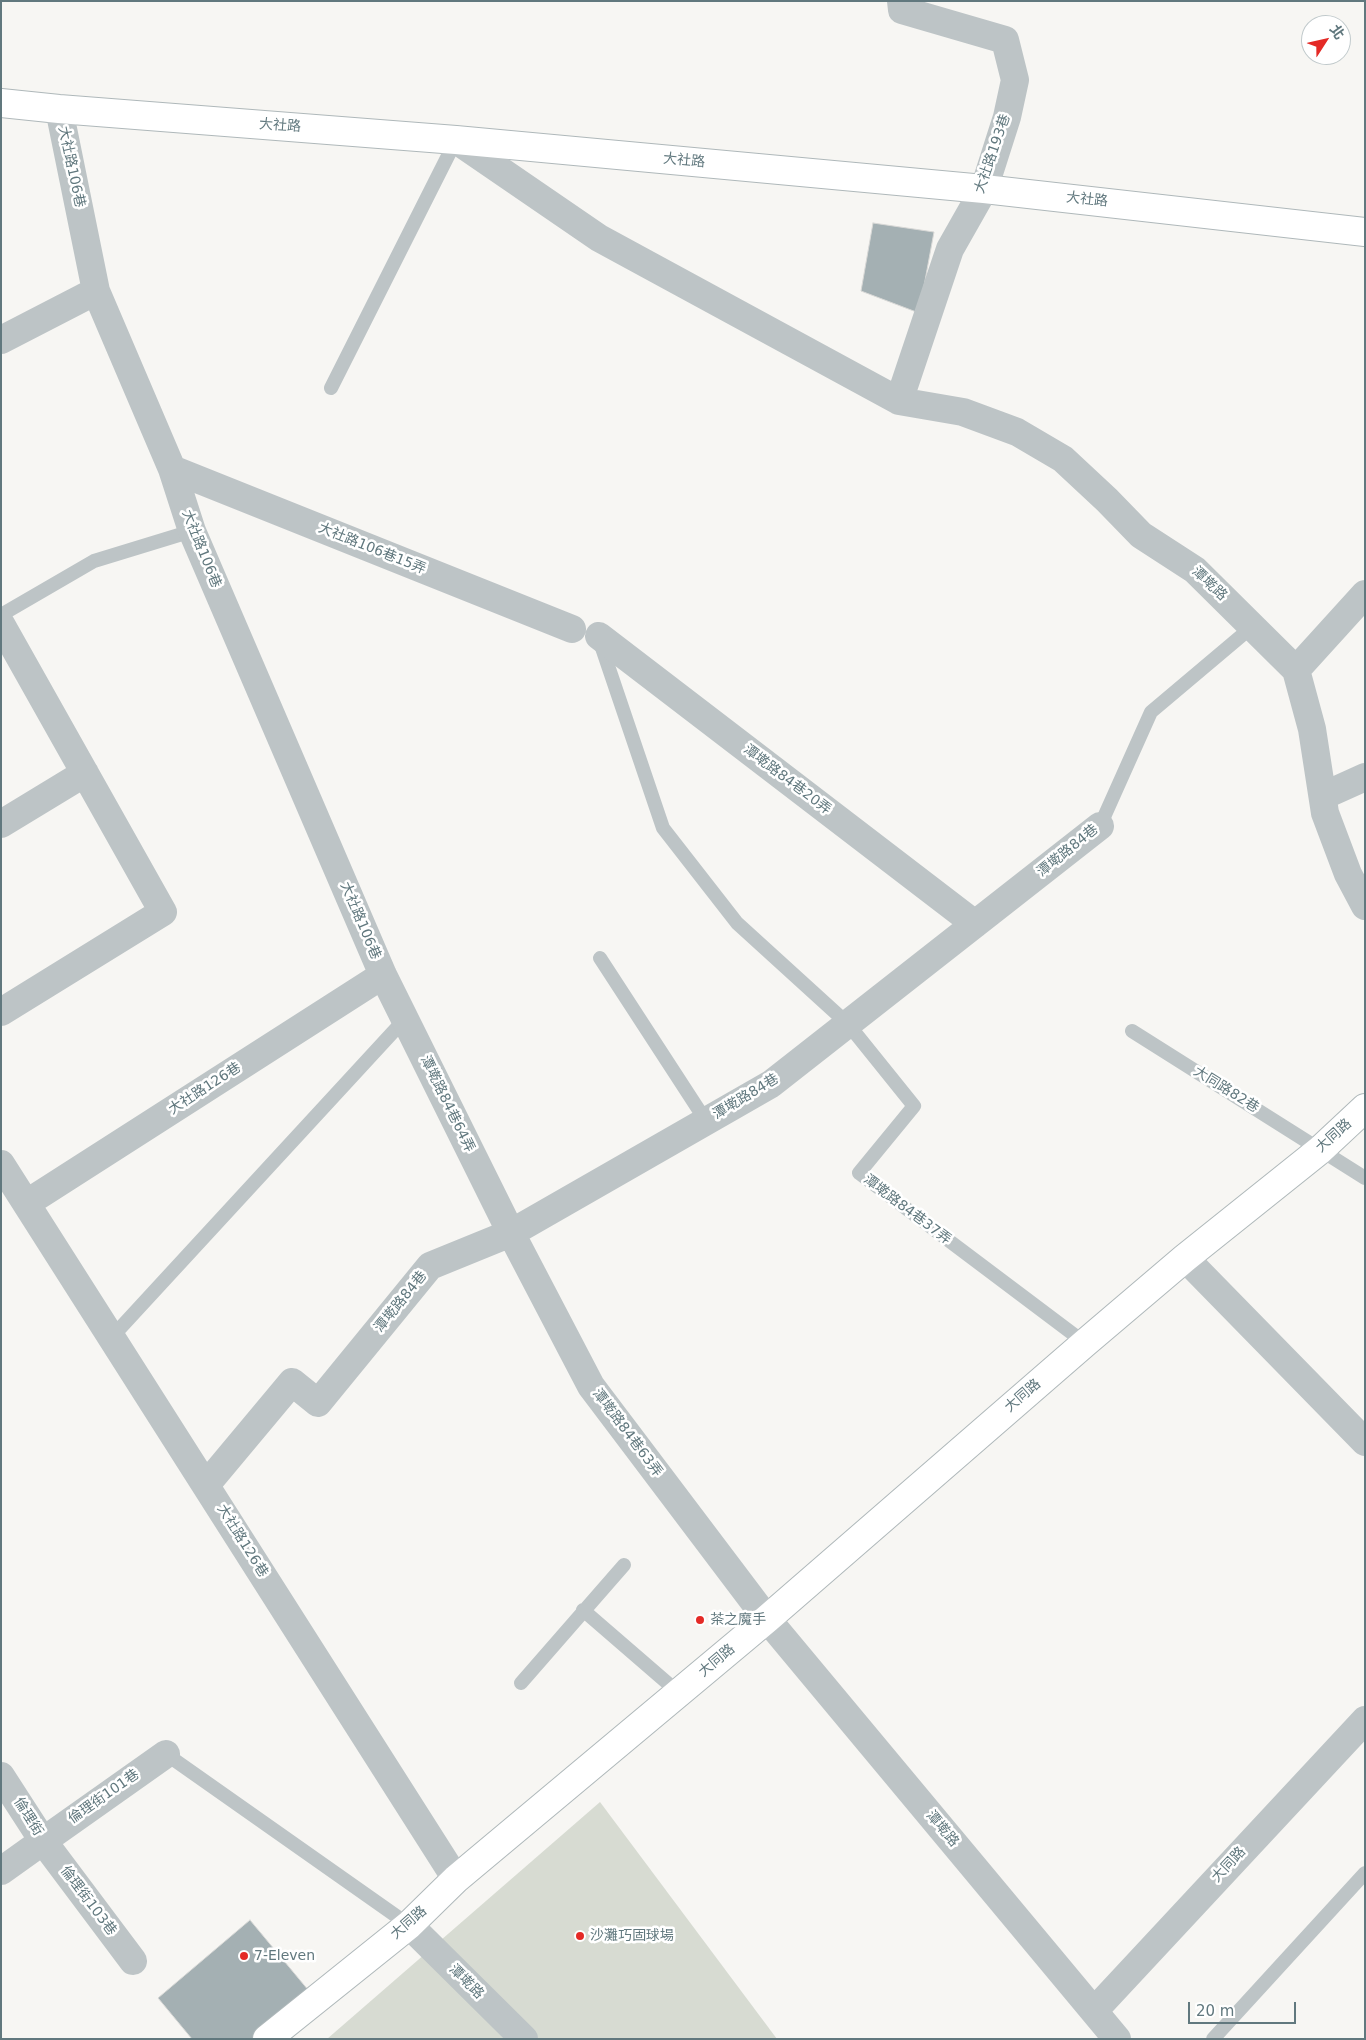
<!DOCTYPE html>
<html>
<head>
<meta charset="utf-8">
<style>
	body { margin:0 }
	#map { position:relative; width:1366px; height:2040px; overflow:hidden; background:#f7f6f3; font-family:"DejaVu Sans","Noto Sans TC",sans-serif }
	canvas { display:block }
	.frame { position:absolute; inset:0; border:2px solid #61787e; pointer-events:none }
	.north { position:absolute; left:1301px; top:15px; width:50px; height:50px; box-sizing:border-box; background:#fff; border:1px solid #c0c9cb; border-radius:50%; rotate:55deg; font-size:14px; font-weight:700; line-height:20px; text-align:center; color:#61787e }
	.north::after { content:''; display:block; margin:auto; width:18px; height:22px; background:#e42a26; clip-path:polygon(50% 0,100% 100%,50% 72%,0 100%) }
	.scale { position:absolute; left:1188px; top:2002px; width:108px; height:22px; box-sizing:border-box; border:2px solid #61787e; border-top:0; padding-left:6px; font-size:15px; line-height:18px; white-space:nowrap; color:#61787e; -webkit-text-stroke:4px #fff; paint-order:stroke }
</style>
</head>
<body>
<div id="map">
<canvas width="1366" height="2040"></canvas>
<div class="frame"></div>
<div class="north">北</div>
<div class="scale">20 m</div>
</div>
<script>
const ctx = document.querySelector('canvas').getContext('2d');
ctx.lineJoin = 'round';
function fillPath(path, color) {
  ctx.fillStyle = color;
  ctx.fill(path, 'evenodd');
}
function shape(rows) {
  const path = new Path2D();
  for (const r of rows) {
    path.moveTo(r[0], r[1]);
    for (let i = 2; i < r.length; i += 2) path.lineTo(r[i], r[i + 1]);
  }
  return path;
}
function trace(path, color, width, dash) {
  ctx.strokeStyle = color;
  ctx.lineWidth = width;
  ctx.lineCap = dash ? 'butt' : 'round';
  ctx.setLineDash(dash || []);
  ctx.stroke(path);
}
function drawText(font, color, halo, rows, align = 'center') {
  ctx.font = font + ' "DejaVu Sans","Noto Sans TC",sans-serif';
  ctx.lineWidth = 5;
  ctx.setLineDash([]);
  ctx.textBaseline = 'middle';
  ctx.strokeStyle = halo;
  ctx.fillStyle = color;
  for (const [text, x, y, turn = 0] of rows) {
    ctx.save();
    ctx.translate(x, y);
    ctx.rotate((+turn || 0) * Math.PI / 180);
    ctx.textAlign = isNaN(turn) ? turn : align;
    if (halo) ctx.strokeText(text, 0, 0);
    ctx.fillText(text, 0, 0);
    ctx.restore();
  }
}
fillPath(shape([
	[600,1802,777,2039,327,2039]
]), '#d7dbd2');
const building = shape([
	[873,223,934,232,919,313,861,291,873,223],
	[250,1920,309,1991,252,2039,192,2039,158,1998,250,1920]
]);
fillPath(building, '#a4b0b3');
trace(building, '#d8d8d6', 1);
const secondary = shape([
	[1,103,59,109,456,140,984,189,1365,232],
	[267,2039,409,1925,456,1879,767,1619,1085,1343,1185,1258,1320,1150,1365,1108]
]);
trace(secondary, '#afb8ba', 30);
trace(shape([
	[331,388,456,140],
	[1,615,94,561,192,531],
	[600,642,663,828,737,923,848,1024,914,1106,859,1173,1085,1343],
	[1100,826,1151,712,1253,626],
	[600,958,706,1121],
	[1132,1031,1365,1178],
	[112,1337,405,1019],
	[583,1610,679,1693],
	[521,1683,624,1565],
	[166,1754,409,1925],
	[1213,2039,1365,1873]
]), '#bdc4c6', 14);
trace(shape([
	[59,109,96,291,172,469,192,531,383,975,511,1233,591,1386,767,1619,1117,2039],
	[456,140,599,238,899,401,963,412,1017,432,1063,459,1107,500,1141,535,1195,570,1296,670,1312,729,1325,813,1348,874,1365,906],
	[1,340,96,291],
	[899,401,950,249,984,189,1007,117,1015,80,1005,40,902,10,901,1],
	[172,469,572,629],
	[1,624,163,912,1,1012],
	[599,636,975,924],
	[1296,670,1365,594],
	[1323,796,1365,777],
	[1,824,85,773],
	[1,1164,456,1879],
	[27,1203,383,975],
	[1185,1258,1365,1442],
	[206,1485,292,1382,318,1403,430,1266,511,1233,771,1084,1100,826],
	[1,1776,43,1841,1,1871],
	[409,1925,524,2039],
	[133,1961,43,1841,166,1754],
	[1094,2011,1365,1720]
]), '#bdc4c6', 28);
trace(secondary, '#fff', 28);
for (const [x, y, r, color] of [
	[700,1620,5,"#e42a26"],
	[580,1936,5,"#e42a26"],
	[244,1956,5,"#e42a26"]
]) {
  const dot = new Path2D();
  dot.arc(x, y, r, 0, 2 * Math.PI);
  ctx.fillStyle = color;
  ctx.fill(dot);
  trace(dot, '#fff', 2);
}
drawText('14px', '#61787e', '#fff', [
	["大社路",280,126,4],
	["大社路193巷",993,154,-71],
	["大社路",684,161,5],
	["大社路106巷",71,167,78],
	["大社路",1087,200,6],
	["大社路106巷",201,549,68],
	["大社路106巷15弄",372,549,22],
	["潭墘路",1209,584,43],
	["潭墘路84巷20弄",787,780,37],
	["潭墘路84巷",1068,851,-39],
	["大社路106巷",360,921,67],
	["大社路126巷",205,1089,-33],
	["大同路82巷",1226,1090,32],
	["潭墘路84巷",746,1097,-31],
	["潭墘路84巷64弄",447,1104,64],
	["大同路",1334,1136,-42],
	["潭墘路84巷37弄",907,1210,37],
	["潭墘路84巷",401,1302,-51],
	["大同路",1023,1396,-41],
	["潭墘路84巷63弄",627,1433,53],
	["大社路126巷",242,1541,58],
	["大同路",717,1661,-40],
	["倫理街101巷",104,1797,-35],
	["倫理街",28,1817,58],
	["潭墘路",942,1829,50],
	["大同路",1229,1865,-47],
	["倫理街103巷",88,1901,53],
	["大同路",409,1923,-41],
	["潭墘路",466,1982,45]
]);
drawText('14px', '#61787e', '#fff', [
	["茶之魔手",710,1620],
	["沙灘巧固球場",590,1936],
	["7-Eleven",254,1956]
], 'left');
</script>
</body>
</html>
